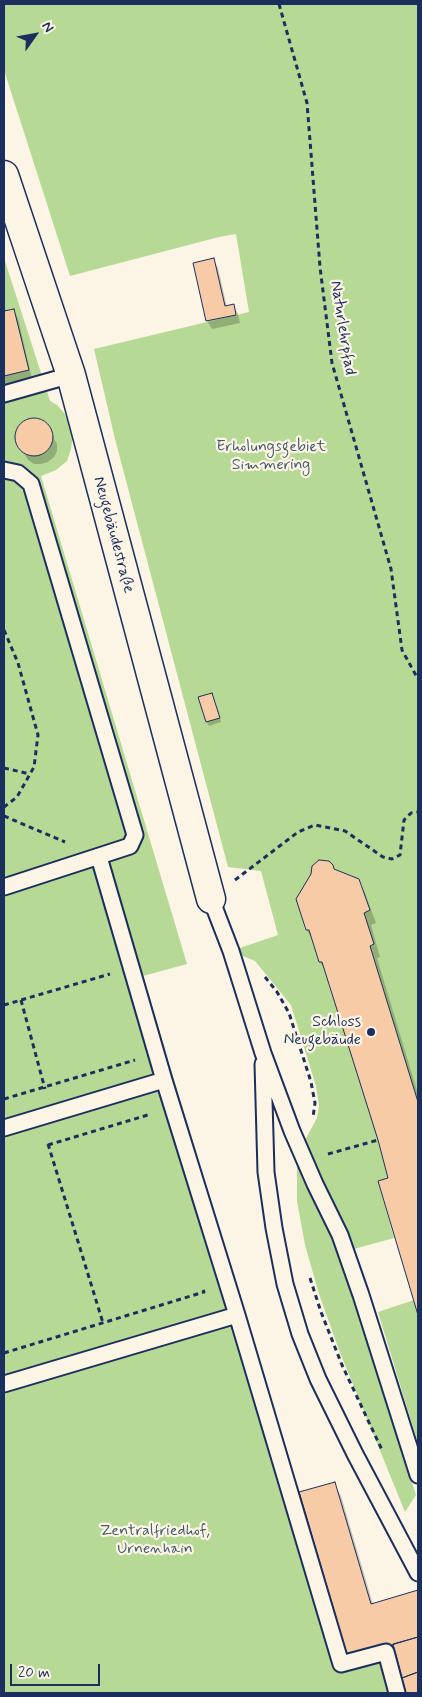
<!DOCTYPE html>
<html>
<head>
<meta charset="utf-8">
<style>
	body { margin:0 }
	#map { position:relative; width:422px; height:1697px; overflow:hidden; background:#fcf5e5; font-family:Mynerve,sans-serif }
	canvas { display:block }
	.frame { position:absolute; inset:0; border:5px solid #1b2f5e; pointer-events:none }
	.north { position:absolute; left:10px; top:10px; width:50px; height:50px; -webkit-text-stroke:4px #fcf5e5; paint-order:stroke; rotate:58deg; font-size:14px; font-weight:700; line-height:20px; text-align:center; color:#1b2f5e }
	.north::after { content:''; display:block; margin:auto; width:18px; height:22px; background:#1b2f5e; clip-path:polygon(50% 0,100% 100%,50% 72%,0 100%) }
	.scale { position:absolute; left:10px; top:1664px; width:90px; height:22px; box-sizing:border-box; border:2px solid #1b2f5e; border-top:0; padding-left:6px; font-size:15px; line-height:18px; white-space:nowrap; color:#1b2f5e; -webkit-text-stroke:4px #fcf5e5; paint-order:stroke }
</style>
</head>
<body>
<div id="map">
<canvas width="422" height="1697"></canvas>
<div class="frame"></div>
<div class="north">N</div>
<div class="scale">20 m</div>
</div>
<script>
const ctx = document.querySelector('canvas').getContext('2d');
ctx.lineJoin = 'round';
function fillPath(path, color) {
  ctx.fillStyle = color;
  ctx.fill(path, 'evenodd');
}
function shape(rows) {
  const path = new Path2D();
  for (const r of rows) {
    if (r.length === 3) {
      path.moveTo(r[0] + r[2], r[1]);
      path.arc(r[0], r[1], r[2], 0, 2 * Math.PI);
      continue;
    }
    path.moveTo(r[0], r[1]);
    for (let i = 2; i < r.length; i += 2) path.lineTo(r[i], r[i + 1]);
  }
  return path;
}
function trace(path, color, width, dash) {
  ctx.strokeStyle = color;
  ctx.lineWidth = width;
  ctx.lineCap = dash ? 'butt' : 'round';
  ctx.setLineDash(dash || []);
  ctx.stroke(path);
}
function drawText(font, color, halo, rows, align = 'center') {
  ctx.font = font + ' Mynerve,sans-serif';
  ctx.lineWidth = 4.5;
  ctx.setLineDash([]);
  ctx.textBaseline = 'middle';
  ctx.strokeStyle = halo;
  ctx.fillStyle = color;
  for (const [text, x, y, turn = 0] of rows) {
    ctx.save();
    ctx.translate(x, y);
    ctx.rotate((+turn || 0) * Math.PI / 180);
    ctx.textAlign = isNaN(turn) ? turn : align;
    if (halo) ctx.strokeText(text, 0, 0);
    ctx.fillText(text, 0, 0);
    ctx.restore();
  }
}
fillPath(shape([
	[4,4,418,4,418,1102,370,946,374,944,364,913,370,910,359,879,334,869,333,865,329,861,319,860,312,866,311,874,297,899,305,930,309,930,319,962,322,962,378,1140,388,1178,378,1181,394,1238,354,1249,305,1140,317,1118,319,1106,316,1086,291,1005,255,961,231,951,278,935,261,871,228,867,115,439,94,349,249,312,236,234,219,237,70,276,4,70],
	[4,258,50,401,57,405,65,414,73,435,71,449,67,461,56,470,41,476,187,964,143,976,347,1658,392,1644,406,1693,4,1693],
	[297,1157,334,1237,416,1495,405,1512,339,1350,319,1294,305,1245,297,1201],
	[414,1300,418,1315,418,1444,378,1312]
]), '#b6da95');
fillPath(shape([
	[214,260,218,268,227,307,234,306,238,314,240,323,212,329,207,321],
	[4,304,6,312,14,310,18,318,32,379,4,385],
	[32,419,39,420,45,423,57,444,57,451,54,457,48,462,41,464,34,464,28,460,16,439,17,432,20,426,25,421],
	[214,699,221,722,209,726,207,722],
	[316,863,358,880,365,893,376,923,371,925,380,957,377,958,418,1094,418,1311,380,1182,390,1178,328,975,320,962,314,943,307,930,298,899],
	[334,1483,341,1496,373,1604,418,1591,418,1693,408,1693,397,1657,356,1670,349,1657]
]), '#0003');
const building = shape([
	[214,258,225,306,234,304,236,315,206,321,193,263,214,258],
	[14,309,29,370,4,376,4,311,14,309],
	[34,437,19],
	[212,693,220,718,206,722,198,697,212,693],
	[319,860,329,861,333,865,334,869,359,879,370,910,364,913,374,944,370,946,418,1102,418,1315,378,1181,388,1178,378,1140,322,962,319,962,309,930,306,930,296,899,311,874,312,866,319,860],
	[335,1482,371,1604,418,1590,418,1637,348,1658,299,1492,335,1482],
	[418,1637,418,1672,402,1678,393,1644,418,1637],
	[418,1672,418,1693,406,1693,402,1678,418,1672]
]);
fillPath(building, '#f8cba7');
trace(building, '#1b2f5e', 1);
const service = shape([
	[4,394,71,375],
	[4,470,18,473,31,484,135,835,130,846,4,887],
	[99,857,164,1080,237,1315,341,1664,386,1652,397,1693],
	[211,899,231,951,263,1053,292,1131,315,1184,340,1235,361,1295,418,1475],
	[263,1064,266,1172,274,1228,285,1284,300,1334,318,1379,355,1454,418,1573],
	[4,1128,164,1080],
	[4,1384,237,1315]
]);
const minor = shape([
	[4,175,71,375,211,899]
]);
trace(service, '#1b2f5e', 19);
trace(minor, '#1b2f5e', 31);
trace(shape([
	[279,4,307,103,320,267,332,363,391,569,402,650,418,679],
	[4,630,18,663,38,735,34,767,17,797,4,807],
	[4,768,30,774],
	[4,816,65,842],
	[235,880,298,832,315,825,345,831,383,857,392,859,400,855,404,820,411,813,418,812],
	[265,977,277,992,289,1013,311,1082,315,1103,313,1117],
	[21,1000,45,1089],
	[4,1005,110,974],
	[4,1099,135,1060],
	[48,1144,103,1323],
	[48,1145,151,1114],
	[328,1154,378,1140],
	[310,1278,321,1312,342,1365,382,1450],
	[4,1353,204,1292,203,1290]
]), '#1b2f5e', 3, [5, 4]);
trace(service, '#fcf5e5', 15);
trace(minor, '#fcf5e5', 28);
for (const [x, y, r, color] of [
	[371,1032,5,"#1b2f5e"]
]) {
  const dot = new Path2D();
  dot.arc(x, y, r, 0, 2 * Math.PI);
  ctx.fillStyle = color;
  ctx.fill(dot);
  trace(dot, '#fcf5e5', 2);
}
drawText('16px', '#1b2f5e', '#fcf5e5', [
	["Naturlehrpfad",342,328,81],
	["Neugebäudestraße",113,535,75]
]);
drawText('16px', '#425a6c', '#fcf5e5', [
	["Erholungsgebiet",271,448],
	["Simmering",271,466],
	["Zentralfriedhof,",155,1532],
	["Urnenhain",155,1550]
]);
drawText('16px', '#1b2f5e', '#fcf5e5', [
	["Schloss",361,1023],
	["Neugebäude",361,1041]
], 'right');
</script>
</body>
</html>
